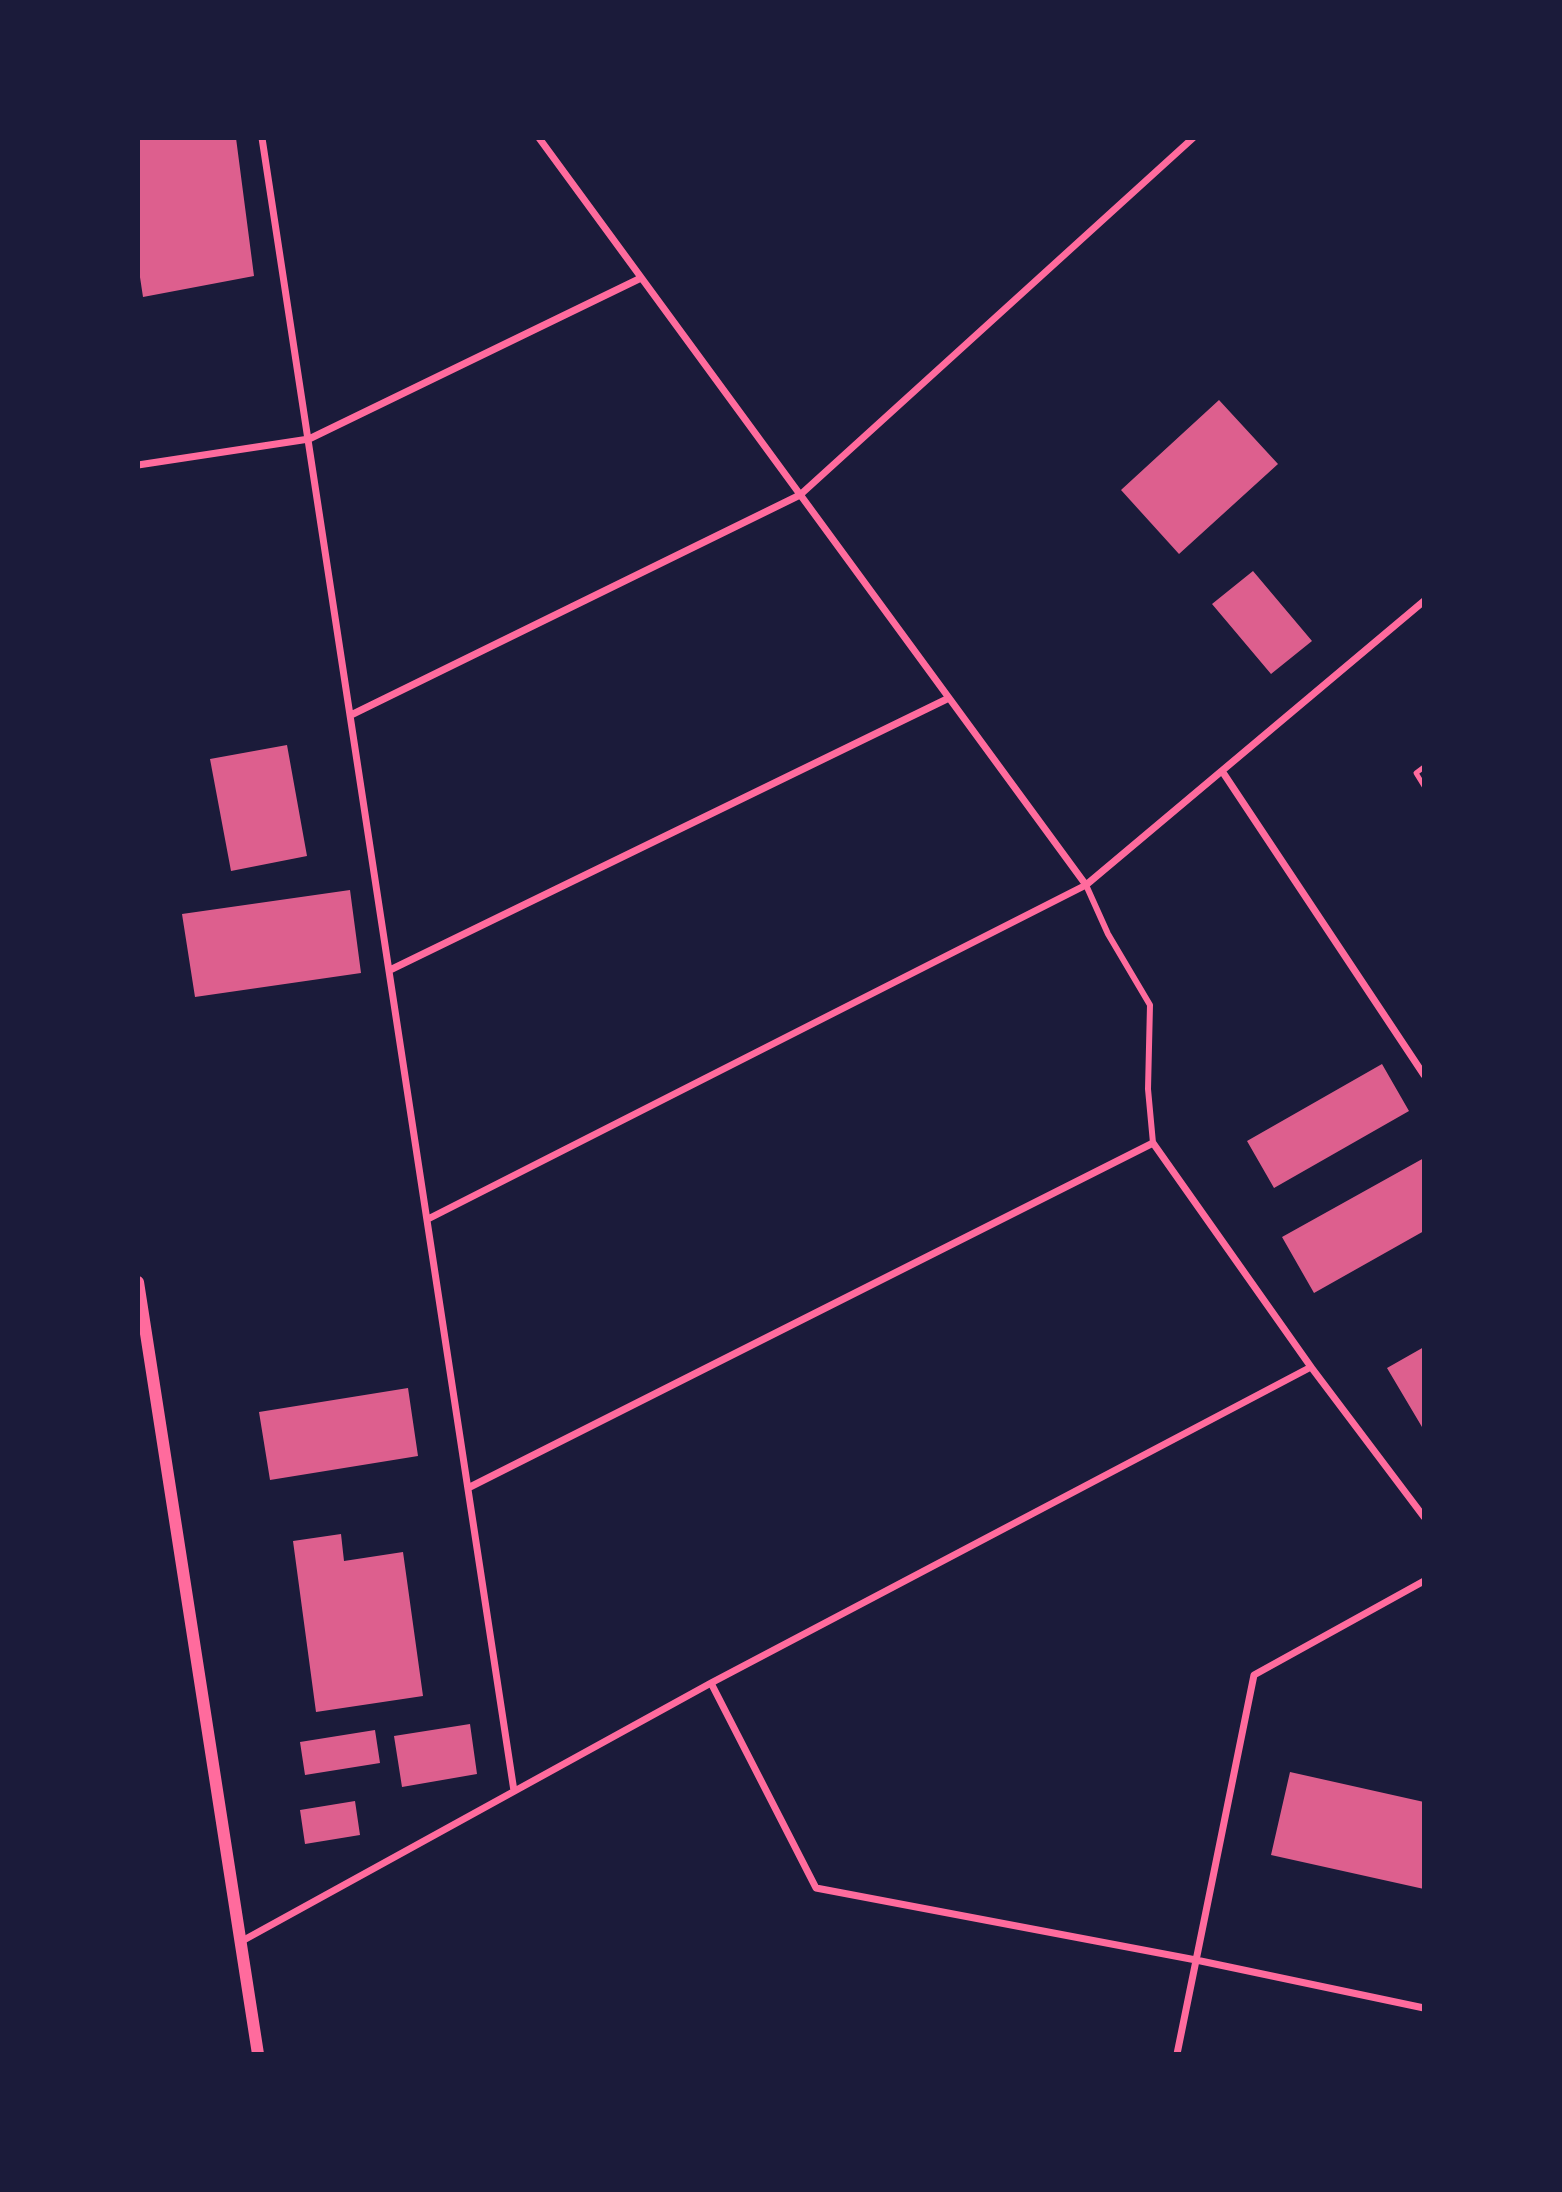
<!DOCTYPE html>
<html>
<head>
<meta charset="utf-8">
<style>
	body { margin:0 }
	#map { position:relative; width:1562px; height:2192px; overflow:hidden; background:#1b1b3a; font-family:Inter,sans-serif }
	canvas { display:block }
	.frame { position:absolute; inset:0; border:140px solid #1b1b3a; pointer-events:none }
</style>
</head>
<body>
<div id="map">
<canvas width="1562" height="2192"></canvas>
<div class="frame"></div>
</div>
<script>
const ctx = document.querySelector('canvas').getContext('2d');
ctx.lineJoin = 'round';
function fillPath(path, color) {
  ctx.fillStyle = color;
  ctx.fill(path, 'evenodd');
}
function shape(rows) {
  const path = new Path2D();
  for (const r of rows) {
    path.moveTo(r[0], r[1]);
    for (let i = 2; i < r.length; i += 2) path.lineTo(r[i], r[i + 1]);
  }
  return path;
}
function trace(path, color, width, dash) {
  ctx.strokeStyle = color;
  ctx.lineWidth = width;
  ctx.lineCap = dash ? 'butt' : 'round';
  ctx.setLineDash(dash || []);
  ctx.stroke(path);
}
fillPath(shape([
	[138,138,236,138,254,276,143,297,138,264],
	[1219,400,1278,464,1179,554,1121,490],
	[1253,571,1312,641,1271,674,1212,604],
	[287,745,307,856,231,871,210,759],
	[350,890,361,973,195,997,182,914],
	[1382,1064,1409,1111,1274,1188,1247,1141],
	[1424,1158,1424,1231,1314,1293,1282,1237],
	[1424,1347,1424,1425,1422,1427,1387,1368],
	[408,1388,418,1456,270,1480,259,1412],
	[341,1534,344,1561,403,1552,423,1696,316,1712,293,1541],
	[470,1724,477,1774,402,1787,394,1736],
	[375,1730,380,1763,305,1775,300,1742],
	[1290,1772,1424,1802,1424,1889,1271,1855],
	[355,1801,360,1835,305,1844,300,1810]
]), '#dd5f8e');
trace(shape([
	[1424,767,1416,773,1424,786]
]), '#ff6b9d', 5);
trace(shape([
	[1086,885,1108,934,1150,1005,1148,1089,1153,1143]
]), '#ff6b9d', 6);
trace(shape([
	[262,138,514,1791],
	[539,138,1086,885],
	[138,465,309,439,641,278],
	[351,715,800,495,1193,138],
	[1222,771,1424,1075],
	[390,970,949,698],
	[428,1219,1086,885,1424,601],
	[468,1488,1153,1143,1311,1367,1424,1517],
	[711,1683,816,1888,1196,1960,1424,2008],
	[242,1941,711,1683,1311,1367],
	[1177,2054,1254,1675,1424,1581]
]), '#ff6b9d', 7);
trace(shape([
	[138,1282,258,2054]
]), '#ff6b9d', 12);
</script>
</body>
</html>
